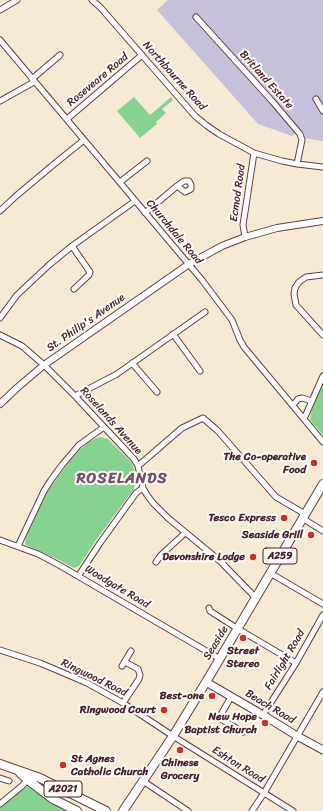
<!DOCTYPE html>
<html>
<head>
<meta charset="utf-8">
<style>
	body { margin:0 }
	canvas { display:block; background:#f6ead5 }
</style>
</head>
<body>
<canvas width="323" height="811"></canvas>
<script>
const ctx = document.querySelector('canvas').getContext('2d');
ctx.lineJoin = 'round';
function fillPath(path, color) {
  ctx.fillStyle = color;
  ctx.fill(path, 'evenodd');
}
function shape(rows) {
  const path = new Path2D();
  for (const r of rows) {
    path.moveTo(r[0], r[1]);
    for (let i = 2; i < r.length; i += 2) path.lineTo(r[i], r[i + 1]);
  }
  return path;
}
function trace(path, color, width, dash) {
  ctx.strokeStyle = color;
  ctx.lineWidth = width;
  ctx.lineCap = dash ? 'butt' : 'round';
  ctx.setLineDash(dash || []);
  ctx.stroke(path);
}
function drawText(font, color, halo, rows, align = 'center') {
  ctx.font = font + ' Sriracha,sans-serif';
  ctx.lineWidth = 4;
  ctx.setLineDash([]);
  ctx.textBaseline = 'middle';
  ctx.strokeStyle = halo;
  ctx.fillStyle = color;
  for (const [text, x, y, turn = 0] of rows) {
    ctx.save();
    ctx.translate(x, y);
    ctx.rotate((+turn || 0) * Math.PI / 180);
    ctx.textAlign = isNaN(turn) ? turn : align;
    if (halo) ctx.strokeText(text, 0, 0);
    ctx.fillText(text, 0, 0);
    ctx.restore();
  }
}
fillPath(shape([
	[168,0,323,0,323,141,304,138,304,133,300,129,292,136,258,124,157,10]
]), '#c6c0da');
fillPath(shape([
	[134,97,150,115,171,97,173,100,162,109,166,113,156,122,157,124,140,138,117,111],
	[323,381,323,435,310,420,312,409],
	[101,437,108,439,132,463,134,469,136,478,135,483,134,489,96,540,79,566,74,568,57,559,26,545,25,543,26,538,37,513,47,493,60,474,72,459,81,449,89,442,97,438],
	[29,785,71,811,0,811,0,807]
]), '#86d290');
const minor = shape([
	[92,0,100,7,195,116,206,125,219,134,254,153,282,161,297,164,323,167],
	[0,10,17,0],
	[196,17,272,101,300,134,302,140,297,164],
	[0,40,202,280,232,320,240,340,244,347,323,442],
	[32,79,60,55],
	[316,99,323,111],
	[0,101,34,82],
	[67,119,142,55],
	[120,182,147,161],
	[0,211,16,196,53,165,84,140],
	[145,213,177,186,184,181,189,181,191,185,191,189,185,192,177,186],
	[245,237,243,225,254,153],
	[72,246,90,272,89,275,74,289],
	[323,275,306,277,299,282,295,288,294,294,296,305,323,335],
	[0,318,17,295,49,265,72,246,135,201],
	[173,334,200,371],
	[0,335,22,346,44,365,75,396,134,459,138,466,143,488,147,495,153,503,168,518,220,561,256,598],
	[132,363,157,392],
	[75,396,117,374,205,312],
	[293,405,298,399,302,398,312,401],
	[304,419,323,376],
	[138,466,182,428,203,418,218,431,276,497,305,514],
	[302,518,323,531],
	[0,540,38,554,59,565,220,659],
	[18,546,44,491,51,480,62,465,79,445,104,427],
	[156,562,161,555,185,533],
	[270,573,323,604],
	[79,575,100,543,136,493,143,488],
	[209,608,210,611,238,629,296,663],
	[0,650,40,663,66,674,87,683,123,703,173,736,293,811],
	[122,666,131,651],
	[231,697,219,718,243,732],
	[123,703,139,679,140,675,138,669,125,662],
	[263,715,296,663,323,615],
	[0,778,9,781],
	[143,781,188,811],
	[0,804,22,786,29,778],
	[252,811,264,793,323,692]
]);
const tertiary = shape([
	[0,404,18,387,44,365,189,264,222,246,245,237,277,228,323,221]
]);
const secondary = shape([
	[206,682,263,715,297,736,323,750]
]);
const primary = shape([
	[0,764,40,778,106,811],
	[20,773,28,780,53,799,77,811],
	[123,811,173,736,206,682,323,484]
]);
trace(minor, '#643d44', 7);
trace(tertiary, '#643d44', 8);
trace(secondary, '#643d44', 9);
trace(primary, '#643d44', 10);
trace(minor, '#fff', 5);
trace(tertiary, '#fff', 6);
trace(secondary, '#fff', 7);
trace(primary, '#fff', 8);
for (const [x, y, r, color] of [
	[314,463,4,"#c8321e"],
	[284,518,4,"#c8321e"],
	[311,535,4,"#c8321e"],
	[253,557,4,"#c8321e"],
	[243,638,4,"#c8321e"],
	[212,696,4,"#c8321e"],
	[164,710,4,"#c8321e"],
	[265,723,4,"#c8321e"],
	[180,750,4,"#c8321e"],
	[63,765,4,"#c8321e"]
]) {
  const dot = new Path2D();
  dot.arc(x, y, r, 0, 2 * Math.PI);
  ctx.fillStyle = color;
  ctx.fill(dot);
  trace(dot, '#fdfcf7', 1.5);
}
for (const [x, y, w] of [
	[280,556,34],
	[63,789,38]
]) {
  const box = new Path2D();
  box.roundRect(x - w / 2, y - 8, w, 16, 3);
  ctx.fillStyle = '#fdfcf7';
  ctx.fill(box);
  trace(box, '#4a1f2b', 1);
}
drawText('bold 10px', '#4a1f2b', null, [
	["A259",280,556],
	["A2021",63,789]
]);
drawText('11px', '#4a1f2b', '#fdfcf7', [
	["Northbourne Road",174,76,48],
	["Roseveare Road",98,80,-40],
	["Britland Estate",266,80,48],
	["Ecmod Road",238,193,-82],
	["Churchdale Road",174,232,50],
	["St. Philip's Avenue",86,323,-35],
	["Roselands Avenue",111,421,48],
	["Woodgate Road",117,587,31],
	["Seaside",216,643,-59],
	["Fairlight Road",285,660,-59],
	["Ringwood Road",94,678,26],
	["Beach Road",270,707,31],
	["Eshton Road",238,765,32]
]);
drawText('bold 11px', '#4a1f2b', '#fdfcf7', [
	["The Co-operative",306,457],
	["Food",306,470],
	["Tesco Express",276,518],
	["Seaside Grill",303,535],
	["Devonshire Lodge",245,557],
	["Street",243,651,"center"],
	["Stereo",243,664,"center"],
	["Best-one",204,696],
	["Ringwood Court",156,710],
	["New Hope",257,717],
	["Baptist Church",257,730],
	["St Agnes",71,759,"left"],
	["Catholic Church",71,772,"left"],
	["Chinese",180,763,"center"],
	["Grocery",180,776,"center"]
], 'right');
ctx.letterSpacing = '1px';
drawText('bold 15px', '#764f6b', '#fdfcf7', [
	["ROSELANDS",122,479]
]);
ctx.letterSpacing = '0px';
</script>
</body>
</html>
